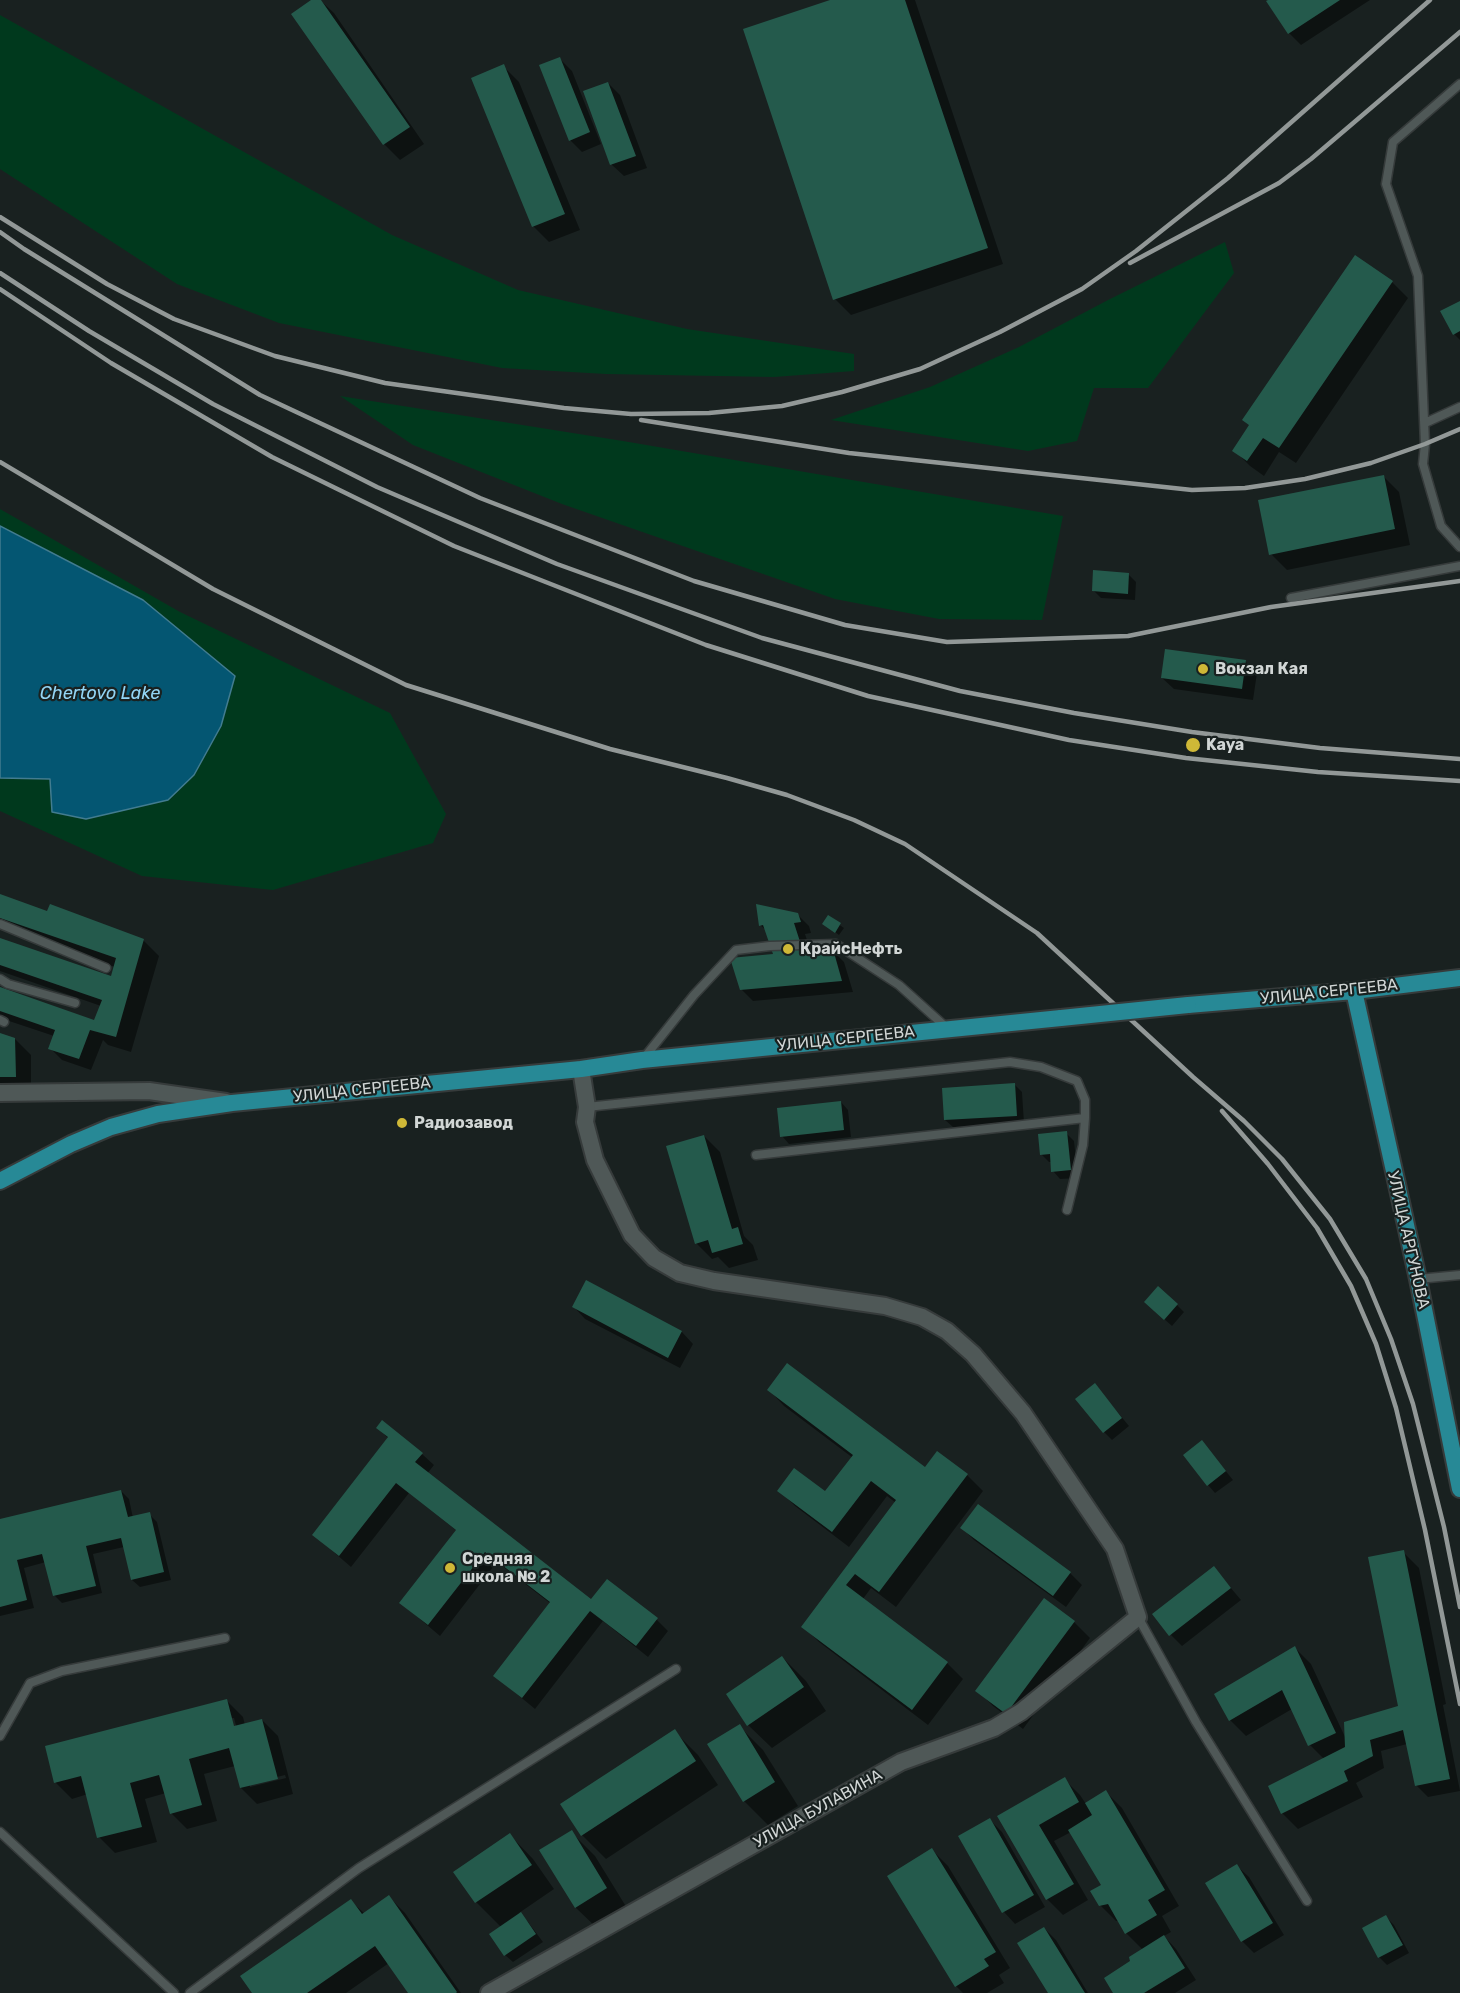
<!DOCTYPE html>
<html>
<head>
<meta charset="utf-8">
<style>
	body { margin:0 }
	canvas { display:block; background:#192120 }
</style>
</head>
<body>
<canvas width="1460" height="1993"></canvas>
<script>
const ctx = document.querySelector('canvas').getContext('2d');
ctx.lineJoin = 'round';
function fillPath(path, color) {
  ctx.fillStyle = color;
  ctx.fill(path, 'evenodd');
}
function shape(rows) {
  const path = new Path2D();
  for (const r of rows) {
    path.moveTo(r[0], r[1]);
    for (let i = 2; i < r.length; i += 2) path.lineTo(r[i], r[i + 1]);
  }
  return path;
}
function trace(path, color, width, dash) {
  ctx.strokeStyle = color;
  ctx.lineWidth = width;
  ctx.lineCap = dash ? 'butt' : 'round';
  ctx.setLineDash(dash || []);
  ctx.stroke(path);
}
function drawText(font, color, halo, rows, align = 'center') {
  ctx.font = font + ' Rubik,sans-serif';
  ctx.lineWidth = 4.5;
  ctx.setLineDash([]);
  ctx.textBaseline = 'middle';
  ctx.strokeStyle = halo;
  ctx.fillStyle = color;
  for (const [text, x, y, turn = 0] of rows) {
    ctx.save();
    ctx.translate(x, y);
    ctx.rotate((+turn || 0) * Math.PI / 180);
    ctx.textAlign = isNaN(turn) ? turn : align;
    if (halo) ctx.strokeText(text, 0, 0);
    ctx.fillText(text, 0, 0);
    ctx.restore();
  }
}
fillPath(shape([
	[0,15,392,235,518,290,687,329,854,354,854,371,774,377,606,374,502,368,279,323,177,284,0,169],
	[1225,242,1234,273,1148,388,1094,388,1077,441,1028,451,831,420,930,387,1019,347,1108,300],
	[340,396,623,441,1063,516,1042,620,939,619,835,599,562,504,413,445],
	[0,509,180,612,390,713,446,814,433,843,273,890,142,876,0,811,0,778,50,779,194,775,221,726,235,676,143,600,0,526]
]), '#00391d');
const water = shape([
	[0,526,143,600,235,676,221,726,194,775,168,800,86,819,52,812,50,779,0,778,0,526]
]);
fillPath(water, '#045672');
trace(water, '#427c90', 1.5);
fillPath(shape([
	[314,0,320,0,334,13,424,144,400,160,384,144,293,14],
	[835,0,915,0,1003,264,851,315,835,299],
	[1270,0,1370,0,1301,45,1289,33,1268,1],
	[560,59,572,71,601,144,582,152,570,140],
	[503,66,519,82,580,230,549,242,533,226],
	[608,83,620,95,647,168,624,176,612,165,585,92],
	[1356,257,1392,282,1408,298,1296,463,1279,452,1264,476,1250,466,1234,450],
	[1460,303,1460,340,1454,334],
	[1383,476,1399,492,1410,545,1287,570,1271,554],
	[1128,574,1136,582,1135,600,1101,598,1093,590],
	[1245,661,1257,673,1253,700,1174,689,1162,678],
	[0,896,48,913,143,940,159,956,131,1052,108,1045,103,1040,91,1070,62,1060,50,1048,54,1036,0,1018,0,989,95,1022,101,1006,0,971,0,940,111,978,115,967,12,932,0,926],
	[797,914,809,926,811,933,805,934,811,952,832,950,844,962,853,992,753,1001,741,989,774,955,767,931,760,925],
	[828,917,844,928,839,935,824,924],
	[0,1034,15,1039,31,1055,31,1092,0,1093],
	[1014,1084,1022,1092,1024,1123,953,1127,945,1120],
	[841,1102,848,1110,851,1137,789,1144,782,1136],
	[1066,1133,1074,1141,1078,1178,1060,1179,1053,1171,1052,1162,1049,1162,1041,1154],
	[704,1136,720,1152,744,1236,753,1245,758,1260,729,1268,718,1257,712,1259,696,1243],
	[586,1282,682,1332,693,1344,680,1368,585,1319,574,1307],
	[1177,1305,1184,1312,1172,1326,1154,1310],
	[1095,1385,1129,1426,1112,1440,1104,1432],
	[769,1390,925,1469,937,1453,967,1475,983,1491,896,1607,871,1588,863,1599,947,1663,963,1679,928,1725,819,1642,803,1626,896,1503,887,1496,849,1547,795,1506,779,1490,826,1494,853,1458,784,1406],
	[378,1428,422,1454,434,1465,427,1474,591,1601,657,1620,668,1631,648,1657,603,1621,535,1709,495,1676,551,1604,497,1562,440,1636,401,1603,457,1531,409,1493,351,1567,314,1535,389,1439],
	[1202,1442,1233,1480,1215,1493,1208,1485],
	[121,1491,129,1499,133,1518,149,1514,157,1522,171,1580,140,1587,132,1580,124,1547,93,1554,102,1593,62,1603,54,1595,46,1562,24,1568,34,1608,0,1616,0,1521],
	[978,1506,1070,1573,1082,1585,1066,1607,974,1540,962,1528],
	[1403,1552,1419,1568,1446,1704,1443,1705,1460,1791,1428,1797,1416,1785,1407,1744,1381,1751,1384,1768,1356,1783,1363,1797,1298,1829,1282,1813,1325,1760,1310,1745,1292,1709,1246,1736,1230,1720,1295,1648,1311,1664,1346,1739,1400,1707],
	[1214,1568,1241,1600,1182,1646,1171,1635],
	[1074,1622,1090,1638,1023,1729,993,1706,977,1690],
	[782,1657,806,1681,826,1711,772,1748,748,1725],
	[227,1701,243,1717,245,1725,262,1720,278,1736,293,1794,257,1804,241,1788,235,1766,204,1774,217,1821,187,1829,171,1813,166,1793,145,1799,157,1842,115,1853,99,1837,88,1794,72,1799,56,1783,47,1748],
	[231,1718,234,1718,238,1733,235,1734],
	[285,1775,286,1778,250,1787,250,1784],
	[739,1726,763,1750,798,1806,768,1825,744,1801],
	[674,1731,698,1755,718,1785,606,1859,582,1835],
	[1064,1779,1080,1795,1086,1804,1106,1792,1122,1808,1179,1906,1162,1916,1171,1932,1164,1936,1176,1949,1196,1980,1175,1993,1115,1993,1132,1962,1143,1950,1126,1933,1119,1921,1116,1921,1100,1905,1103,1886,1071,1832,1054,1841,1088,1900,1063,1915,1047,1899,999,1817],
	[990,1820,1002,1832,1045,1907,1015,1924,1004,1912],
	[571,1832,595,1856,630,1913,600,1931,576,1908],
	[510,1835,533,1859,554,1889,519,1913,528,1922,543,1942,513,1962,505,1955,501,1927,476,1902],
	[932,1850,948,1866,1010,1968,999,1975,1004,1983,987,1993,963,1993,956,1986],
	[1237,1866,1249,1877,1284,1935,1254,1953,1242,1941],
	[389,1897,405,1913,461,1993,410,1993,389,1963,346,1993,254,1993,351,1901,365,1914],
	[1386,1917,1394,1925,1409,1953,1387,1965,1379,1957],
	[1044,1928,1056,1940,1088,1993,1050,1993]
]), '#0007');
fillPath(shape([
	[311,0,321,0,410,127,383,145,291,14],
	[830,0,905,0,988,248,833,300,743,29],
	[1268,0,1340,0,1288,34,1266,1],
	[560,57,590,132,569,141,539,65],
	[504,64,565,214,532,227,471,78],
	[608,82,636,156,610,165,583,91],
	[1355,255,1393,281,1279,448,1263,438,1247,461,1232,451,1249,425,1242,420],
	[1460,301,1460,331,1453,335,1440,311],
	[1384,475,1395,529,1269,555,1258,500],
	[1093,570,1129,573,1128,594,1092,591],
	[1165,649,1246,660,1242,689,1161,678],
	[0,894,47,911,50,904,144,939,116,1037,90,1030,79,1059,48,1049,55,1030,0,1011,0,987,94,1020,102,1000,0,965,0,938,111,976,116,958,0,918],
	[756,904,798,913,801,922,794,923,803,951,833,949,842,981,740,990,730,958,773,954,763,925,759,926],
	[828,915,841,923,835,933,822,924],
	[0,1033,15,1038,16,1077,0,1077],
	[1015,1083,1017,1116,944,1120,942,1088],
	[841,1101,844,1130,780,1137,777,1108],
	[1067,1131,1071,1170,1051,1172,1050,1154,1040,1155,1038,1134],
	[704,1135,732,1229,738,1227,743,1244,712,1253,708,1240,695,1244,666,1146],
	[586,1280,682,1331,668,1358,572,1307],
	[1158,1286,1178,1304,1164,1320,1144,1302],
	[787,1363,925,1467,937,1451,968,1474,879,1592,855,1574,846,1585,948,1662,912,1710,801,1627,896,1500,871,1481,832,1532,777,1491,794,1468,825,1491,853,1455,767,1390],
	[1095,1383,1122,1418,1103,1433,1075,1399],
	[382,1420,423,1453,415,1462,591,1599,607,1579,658,1618,636,1646,590,1611,522,1698,493,1676,550,1602,485,1552,428,1625,399,1603,456,1530,396,1483,339,1556,312,1535,388,1437,376,1428],
	[1202,1440,1226,1471,1207,1486,1183,1455],
	[121,1490,128,1517,150,1512,164,1572,131,1580,121,1538,86,1546,96,1586,53,1596,42,1554,17,1560,27,1600,0,1607,0,1519],
	[978,1504,1071,1572,1053,1596,960,1528],
	[1404,1550,1450,1779,1415,1786,1403,1730,1370,1740,1373,1756,1344,1771,1348,1781,1281,1814,1268,1786,1345,1747,1344,1722,1398,1706,1368,1557],
	[1214,1566,1231,1588,1169,1636,1152,1614],
	[1044,1598,1075,1621,1006,1714,975,1691],
	[1295,1646,1336,1733,1308,1746,1282,1690,1229,1721,1214,1694],
	[782,1656,804,1687,747,1726,726,1694],
	[227,1699,234,1726,262,1719,278,1779,240,1788,229,1748,189,1759,202,1805,170,1814,159,1775,130,1783,142,1827,97,1838,81,1776,54,1783,45,1746],
	[740,1724,775,1782,743,1802,707,1744],
	[675,1729,696,1761,581,1836,560,1804],
	[1065,1777,1079,1802,1039,1825,1074,1884,1046,1900,997,1816],
	[1106,1790,1165,1890,1148,1900,1157,1915,1125,1934,1108,1904,1099,1906,1090,1891,1101,1885,1068,1830,1092,1815,1085,1803],
	[990,1818,1034,1895,1002,1913,958,1836],
	[572,1830,607,1888,575,1908,539,1850],
	[510,1833,532,1865,475,1903,453,1872],
	[932,1848,996,1952,984,1959,989,1966,955,1987,887,1876],
	[1237,1864,1273,1923,1241,1942,1205,1883],
	[389,1895,457,1992,456,1993,408,1993,375,1946,307,1993,252,1993,240,1976,351,1899,362,1914],
	[521,1912,536,1934,504,1956,489,1934],
	[1386,1915,1403,1945,1378,1958,1362,1928],
	[1044,1927,1085,1993,1048,1993,1017,1943],
	[1164,1935,1185,1968,1144,1993,1113,1993,1104,1978,1130,1961,1129,1957]
]), '#245a4c');
const service = shape([
	[1460,84,1393,142,1386,184,1418,276,1425,444,1423,464,1441,526,1460,547],
	[1425,423,1460,407],
	[1291,598,1460,566],
	[0,924,106,968],
	[0,979,8,984,75,1003],
	[0,1020,4,1022],
	[644,1058,694,995,736,950,770,946,836,944,899,985,948,1029],
	[587,1107,1010,1062,1041,1067,1077,1081,1085,1100,1085,1118,756,1155],
	[1067,1210,1083,1145,1085,1118],
	[1418,1279,1460,1275],
	[1138,1617,1196,1722,1307,1901],
	[0,1736,30,1683,62,1671,225,1638],
	[0,1832,174,1993],
	[190,1993,359,1868,676,1669]
]);
const minor = shape([
	[0,1093,149,1091,226,1102],
	[489,1993,901,1762,994,1728,1021,1712,1138,1617,1115,1549,1023,1413,973,1354,947,1331,922,1317,885,1306,714,1281,680,1273,654,1258,632,1235,595,1160,585,1122,587,1107,581,1069]
]);
const primary = shape([
	[1354,991,1418,1279,1460,1489],
	[1188,1005,1354,991,1460,978],
	[0,1181,71,1144,111,1127,158,1114,232,1103,581,1069,642,1060,1061,1018]
]);
trace(service, '#363b3b', 11);
trace(minor, '#363b3b', 20);
trace(primary, '#363b3b', 20);
trace(service, '#4f5857', 8);
trace(minor, '#4f5857', 16);
trace(primary, '#278996', 16);
trace(shape([
	[0,217,107,284,174,319,275,356,385,383,564,408,631,414,709,413,782,406,842,392,920,369,1000,332,1082,289,1136,251,1228,178,1430,0],
	[0,232,24,249,260,395,480,498,694,581,845,625,947,642,1128,636,1271,607,1460,581],
	[1130,263,1279,183,1311,159,1460,32],
	[0,273,89,331,213,404,377,487,557,564,762,638,960,691,1074,713,1192,732,1320,748,1460,759],
	[0,289,111,363,272,457,454,546,706,645,868,696,1069,740,1186,758,1318,772,1460,781],
	[641,420,849,453,1192,490,1245,488,1305,479,1371,463,1425,444,1460,429],
	[0,462,213,589,406,685,610,749,727,778,787,795,854,820,905,844,1037,933,1193,1077,1244,1121,1282,1159,1330,1219,1366,1279,1391,1339,1413,1404,1444,1527,1460,1607],
	[1222,1111,1268,1164,1317,1228,1351,1286,1376,1344,1396,1408,1425,1530,1460,1704]
]), '#929897', 4.5);
const primaryBridge = shape([
	[1061,1018,1188,1005]
]);
trace(primaryBridge, '#363b3b', 20, []);
trace(primaryBridge, '#278996', 16);
for (const [x, y, r, color] of [
	[1203,669,6,"#cfb837"],
	[1193,745,8,"#cfb837"],
	[788,949,6,"#cfb837"],
	[402,1123,6,"#cfb837"],
	[450,1568,6,"#cfb837"]
]) {
  const dot = new Path2D();
  dot.arc(x, y, r, 0, 2 * Math.PI);
  ctx.fillStyle = color;
  ctx.fill(dot);
  trace(dot, '#192120', 2);
}
drawText('bold 16px', '#d1d6d5', '#192120', [
	["Вокзал Кая",1215,669],
	["Kaya",1206,745],
	["КрайсНефть",800,949],
	["Радиозавод",414,1123],
	["Средняя",462,1559],
	["школа № 2",462,1577]
], 'left');
drawText('16px', '#d1d6d5', '#192120', [
	["УЛИЦА СЕРГЕЕВА",1329,992,-6],
	["УЛИЦА СЕРГЕЕВА",846,1039,-6],
	["УЛИЦА СЕРГЕЕВА",362,1090,-6],
	["УЛИЦА АРГУНОВА",1408,1240,77],
	["УЛИЦА БУЛАВИНА",818,1809,-29]
]);
drawText('italic 18px', '#93d5f5', '#192120', [
	["Chertovo Lake",100,694]
]);
</script>
</body>
</html>
